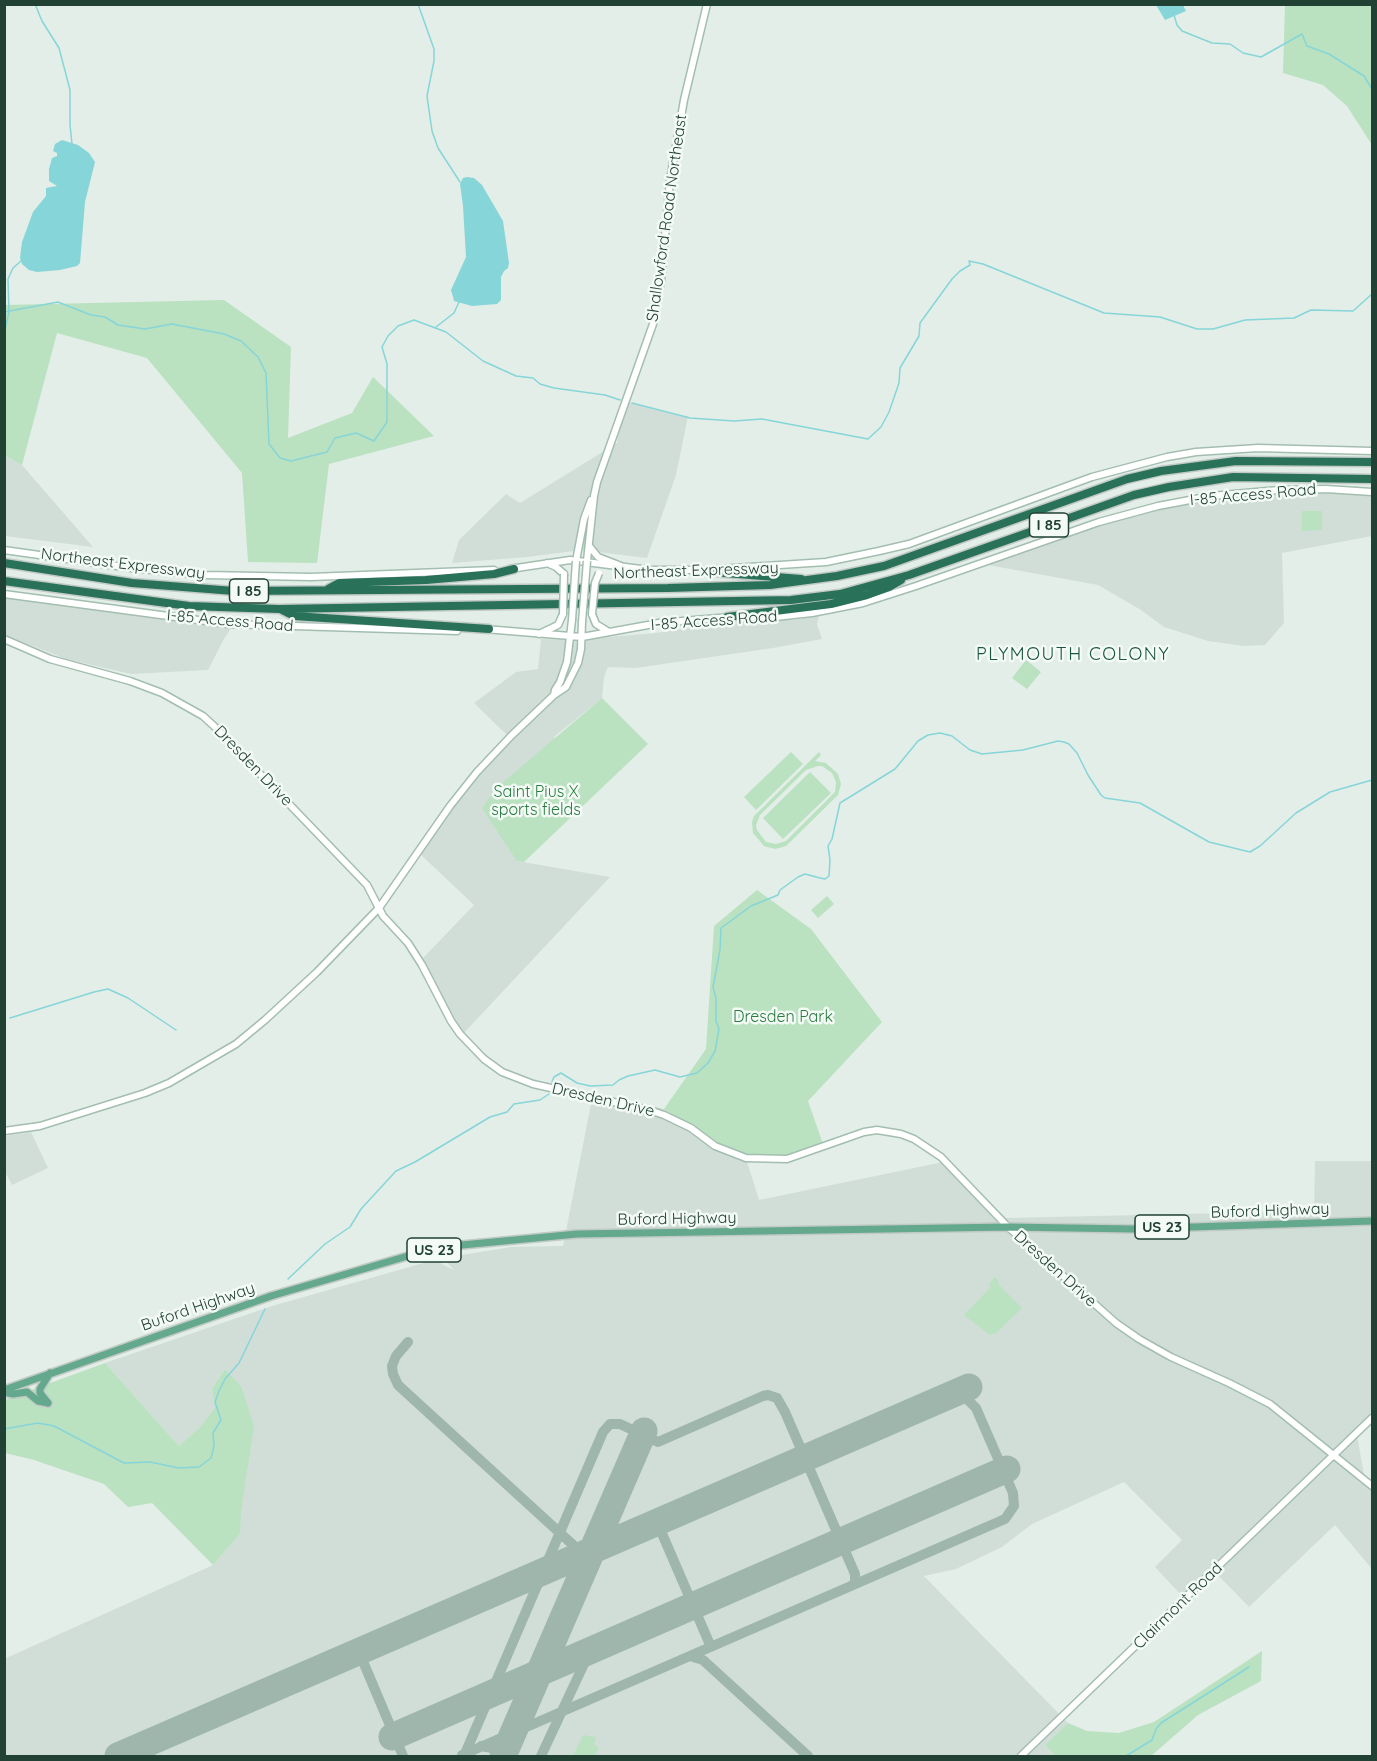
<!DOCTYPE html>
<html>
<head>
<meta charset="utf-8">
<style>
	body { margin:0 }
	#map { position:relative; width:1377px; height:1761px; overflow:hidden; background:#e3eee8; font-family:Quicksand,sans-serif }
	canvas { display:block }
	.frame { position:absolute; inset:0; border:6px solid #214135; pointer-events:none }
</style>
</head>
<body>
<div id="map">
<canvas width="1377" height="1761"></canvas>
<div class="frame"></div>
</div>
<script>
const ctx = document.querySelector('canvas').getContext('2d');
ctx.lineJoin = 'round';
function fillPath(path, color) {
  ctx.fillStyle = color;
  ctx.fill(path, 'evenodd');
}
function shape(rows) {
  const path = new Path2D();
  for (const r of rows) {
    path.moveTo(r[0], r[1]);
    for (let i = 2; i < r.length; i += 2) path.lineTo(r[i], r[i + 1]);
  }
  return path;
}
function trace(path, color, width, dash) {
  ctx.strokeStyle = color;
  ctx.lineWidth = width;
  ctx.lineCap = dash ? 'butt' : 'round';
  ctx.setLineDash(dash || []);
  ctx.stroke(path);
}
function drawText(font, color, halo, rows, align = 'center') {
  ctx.font = font + ' Quicksand,sans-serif';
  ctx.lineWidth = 5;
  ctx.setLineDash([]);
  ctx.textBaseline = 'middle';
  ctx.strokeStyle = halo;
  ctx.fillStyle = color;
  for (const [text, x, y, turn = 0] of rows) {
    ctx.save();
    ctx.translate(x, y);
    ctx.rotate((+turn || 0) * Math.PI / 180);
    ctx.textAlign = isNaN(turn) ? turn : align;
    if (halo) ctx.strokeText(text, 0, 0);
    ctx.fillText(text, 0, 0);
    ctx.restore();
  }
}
fillPath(shape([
	[628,402,675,415,688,416,676,475,647,558,581,550,528,557,452,563,459,540,506,494,520,503,617,443,621,418],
	[4,456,22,465,93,547,5,536],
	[1324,492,1372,495,1372,536,1282,553,1284,623,1265,645,1244,646,1208,641,1164,627,1141,610,1098,585,988,565,1106,523,1149,511,1205,500,1265,494],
	[4,594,235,623,225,637,208,670,131,674,66,659,5,635],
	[819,616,817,624,822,639,773,648,636,668,608,667,604,677,602,698,555,736,517,861,610,877,463,1034,453,1018,423,958,474,905,419,853,452,803,508,736,474,703,516,672,538,669,541,639,575,640,655,633,748,619,793,620],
	[593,1094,664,1109,745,1155,759,1200,948,1161,1006,1218,1314,1211,1315,1161,1372,1161,1372,1419,1357,1435,1364,1475,1372,1481,1372,1569,1335,1525,1249,1607,1212,1569,1183,1597,1155,1567,1182,1540,1124,1482,1032,1524,1002,1547,956,1569,924,1576,1068,1723,1045,1745,1056,1756,5,1756,4,1659,213,1565,240,1534,241,1386,225,1369,212,1388,215,1408,200,1427,179,1446,105,1363,272,1306,434,1260,454,1270,443,1258,511,1247,563,1246],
	[31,1132,48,1168,12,1185,5,1172,5,1136]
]), '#d1ded7');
fillPath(shape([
	[1285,5,1372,5,1372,145,1347,106,1323,85,1283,73],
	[224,300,291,347,288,438,352,413,373,377,434,436,329,464,317,563,248,562,242,473,147,358,57,333,22,465,5,456,4,305],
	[1302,511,1322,511,1322,530,1302,531],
	[1026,660,1041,672,1027,689,1012,678],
	[602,698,648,744,524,862,517,861,482,808,496,789,507,779],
	[791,752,803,764,756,810,744,797],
	[819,752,821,755,815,761,826,763,838,774,841,784,838,795,786,846,775,849,764,846,753,833,752,822,754,816],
	[818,766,822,766,832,773,836,782,835,792,786,841,776,844,766,842,757,830,756,825,760,815,806,770],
	[810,772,831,793,783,839,763,818],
	[757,890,811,929,882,1022,808,1101,823,1144,799,1153,775,1157,745,1155,729,1149,664,1109,706,1049,714,926],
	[827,896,834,904,818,918,811,910],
	[995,1277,999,1282,998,1284,1022,1308,996,1333,990,1335,964,1315,991,1287,989,1284],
	[105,1363,179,1446,200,1427,215,1408,212,1388,225,1369,241,1386,254,1426,241,1511,240,1534,213,1565,152,1503,128,1507,104,1484,34,1460,5,1453,4,1400],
	[1262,1651,1261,1681,1198,1715,1151,1756,1056,1756,1045,1745,1068,1723,1087,1731,1119,1733,1154,1722],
	[583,1735,596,1737,594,1745,599,1747,595,1756,573,1756]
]), '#bae1c0');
fillPath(shape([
	[1156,5,1183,5,1186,11,1165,20],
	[62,140,78,145,89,153,95,162,85,202,80,263,77,266,60,270,37,272,29,270,22,264,20,258,22,242,33,212,46,196,46,188,57,186,49,181,49,169,52,158,57,156,57,153,53,151,55,144],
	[467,177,474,178,482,185,503,221,509,263,508,268,504,271,501,277,501,300,497,304,472,306,454,301,453,297,451,290,466,257,463,206,460,184,463,178]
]), '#86d5d8');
trace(shape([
	[35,4,42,21,59,48,64,67,70,90,70,125,72,144],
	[418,4,434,49,434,61,427,96,432,131,438,148,460,182],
	[1174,15,1177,25,1182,31,1212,43,1230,44,1243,53,1261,57,1302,34,1307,46,1329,54,1364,76,1372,89],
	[4,312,58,302,91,315,105,317,118,325,145,329,172,324,224,334,241,341,258,357,266,373,269,444,280,458,291,461,327,452,335,438,356,433,374,441,387,422,387,364,382,347,388,336,398,326,414,320,446,332,483,361,516,376,533,378,540,384,554,388,605,395,620,400],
	[436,327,454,313,459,302],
	[4,334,9,312,8,279,13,268,21,261],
	[632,403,690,418,734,421,762,419,868,439,881,427,889,412,899,383,900,368,919,336,920,323,952,279,960,271,970,265,969,261,983,264,1104,313,1160,317,1197,329,1213,329,1245,320,1294,318,1311,310,1353,311,1372,294],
	[10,1018,94,992,108,989,128,998,176,1030],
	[552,1082,554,1077,561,1073,577,1083,590,1086,613,1085,619,1080,628,1076,655,1070,680,1077,697,1073,708,1063,715,1051,719,1029,716,1021,716,998,713,987,720,950,721,928,751,906,778,895,780,890,798,877,805,874,820,878,825,879,829,876,830,860,828,846,832,839,840,803,895,769,918,741,928,735,940,733,952,736,970,750,982,754,1023,750,1058,741,1064,742,1069,744,1077,753,1088,775,1101,795,1105,798,1140,803,1209,842,1250,852,1260,846,1296,813,1330,792,1372,780],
	[288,1279,325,1244,350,1227,361,1209,396,1171,415,1162,490,1117,507,1112,514,1104,540,1100,549,1094],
	[4,1429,38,1423,54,1426,124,1463,150,1462,179,1468,199,1467,211,1458,214,1446,213,1433,221,1420,215,1402,219,1391,225,1379,239,1363,265,1309],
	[1126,1756,1152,1740,1156,1729,1161,1723,1249,1667]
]), '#86d5d8', 1.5);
trace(shape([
	[408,1342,396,1356,392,1366,393,1374,398,1385,583,1554],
	[657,1522,711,1647],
	[359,1652,403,1756],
	[690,1656,703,1660,808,1756],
	[481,1746,492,1748,499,1756],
	[141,1747,146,1756],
	[462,1755,1005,1519,1014,1506,1013,1493,976,1408,966,1398],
	[464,1756,603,1432,610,1424,620,1424,658,1442,763,1396,768,1395,777,1398,785,1412,855,1574,855,1583,851,1586],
	[541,1756,590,1651]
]), '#9fb6ac', 10);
trace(shape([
	[392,1737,1007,1469],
	[118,1756,969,1387],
	[503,1756,644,1431]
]), '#9fb6ac', 27);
const secondary = shape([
	[590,547,598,557,621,566],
	[4,550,131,568,205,575,311,577,494,570],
	[576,561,584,519,591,500],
	[587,561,594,496,597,482,653,324,661,280,670,180,684,100,707,4],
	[547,563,556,567,564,574],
	[510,569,570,560,649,570,702,570],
	[718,569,826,562,879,551,909,544,1092,477,1167,457,1196,452,1258,448,1372,451],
	[4,594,228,624,457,631],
	[592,614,596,624,609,632],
	[743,618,766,618,812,613,863,603,916,586,1099,522,1158,506,1211,496,1279,490,1326,489,1372,492],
	[485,629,582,637,659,623,730,617],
	[539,634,558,625,563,614],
	[4,639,50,659,130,681,162,693,203,716,215,727,367,885,383,916,408,943,422,965,451,1021,460,1034,484,1059,502,1072,533,1084,649,1110,664,1115,691,1128,715,1146,746,1158,787,1159,864,1132,877,1130,901,1134,914,1139,941,1157,1008,1227,1116,1323,1139,1339,1171,1357,1229,1383,1270,1404,1372,1486],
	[554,695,555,690,560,682,567,662,572,620],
	[4,1131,40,1126,145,1093,169,1083,236,1044,265,1020,317,972,379,908,450,806,477,772,511,736,554,695,566,687,578,663,581,649,582,622],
	[1021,1756,1372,1418]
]);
const primary = shape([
	[4,1390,271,1296,418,1253,462,1245,577,1234,1008,1227,1134,1229,1372,1221],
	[4,1392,13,1394,27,1392,38,1401,48,1403],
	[48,1403,40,1393,40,1389,50,1373]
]);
const highway = shape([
	[4,563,132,583,234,591,668,588,770,585,837,576,884,566,1127,479,1161,471,1236,461,1372,462],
	[699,571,801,579],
	[4,581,189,606,279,609,791,600,840,594,909,575,1134,495,1169,487,1233,477,1372,479],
	[328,589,339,583,426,580,494,574,514,569],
	[282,610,294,616,489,629],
	[727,617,831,604,867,595,889,587,901,580]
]);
trace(secondary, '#a3beb1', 9);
trace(primary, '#c1cac6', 10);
trace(highway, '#c1cac6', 11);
trace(secondary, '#fff', 6);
trace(primary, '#64a88e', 7);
trace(highway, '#2a7159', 8);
const secondaryBridge = shape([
	[563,614,564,574],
	[592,614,595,583,599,573],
	[572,620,576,561],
	[582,622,587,561]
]);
trace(secondaryBridge, '#a3beb1', 9, []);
trace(secondaryBridge, '#fff', 6);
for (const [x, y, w] of [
	[1049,525,39],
	[249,591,39],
	[1162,1227,54],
	[434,1250,54]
]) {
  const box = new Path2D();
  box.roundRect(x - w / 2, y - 12, w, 24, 4.5);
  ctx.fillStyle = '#f4faf6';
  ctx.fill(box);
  trace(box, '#214135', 1.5);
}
drawText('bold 15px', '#214135', null, [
	["I 85",1049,525],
	["I 85",249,591],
	["US 23",1162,1227],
	["US 23",434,1250]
]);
drawText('16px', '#214135', '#f4faf6', [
	["Shallowford Road Northeast",667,218,-82],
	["I-85 Access Road",1253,495,-5],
	["Northeast Expressway",123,564,7],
	["Northeast Expressway",696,571,-2],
	["I-85 Access Road",230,621,5],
	["I-85 Access Road",714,621,-4],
	["Dresden Drive",253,766,46],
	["Dresden Drive",603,1100,13],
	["Buford Highway",1270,1211,-2],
	["Buford Highway",677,1219,-1],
	["Dresden Drive",1055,1269,42],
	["Buford Highway",198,1307,-19],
	["Clairmont Road",1178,1606,-44]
]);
drawText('16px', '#277c3e', '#f4faf6', [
	["Saint Pius X",536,792],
	["sports fields",536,810],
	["Dresden Park",783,1017]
]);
ctx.letterSpacing = '1.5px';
drawText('18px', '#1a5640', '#f4faf6', [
	["PLYMOUTH COLONY",1073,655]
]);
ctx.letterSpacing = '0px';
</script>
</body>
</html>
